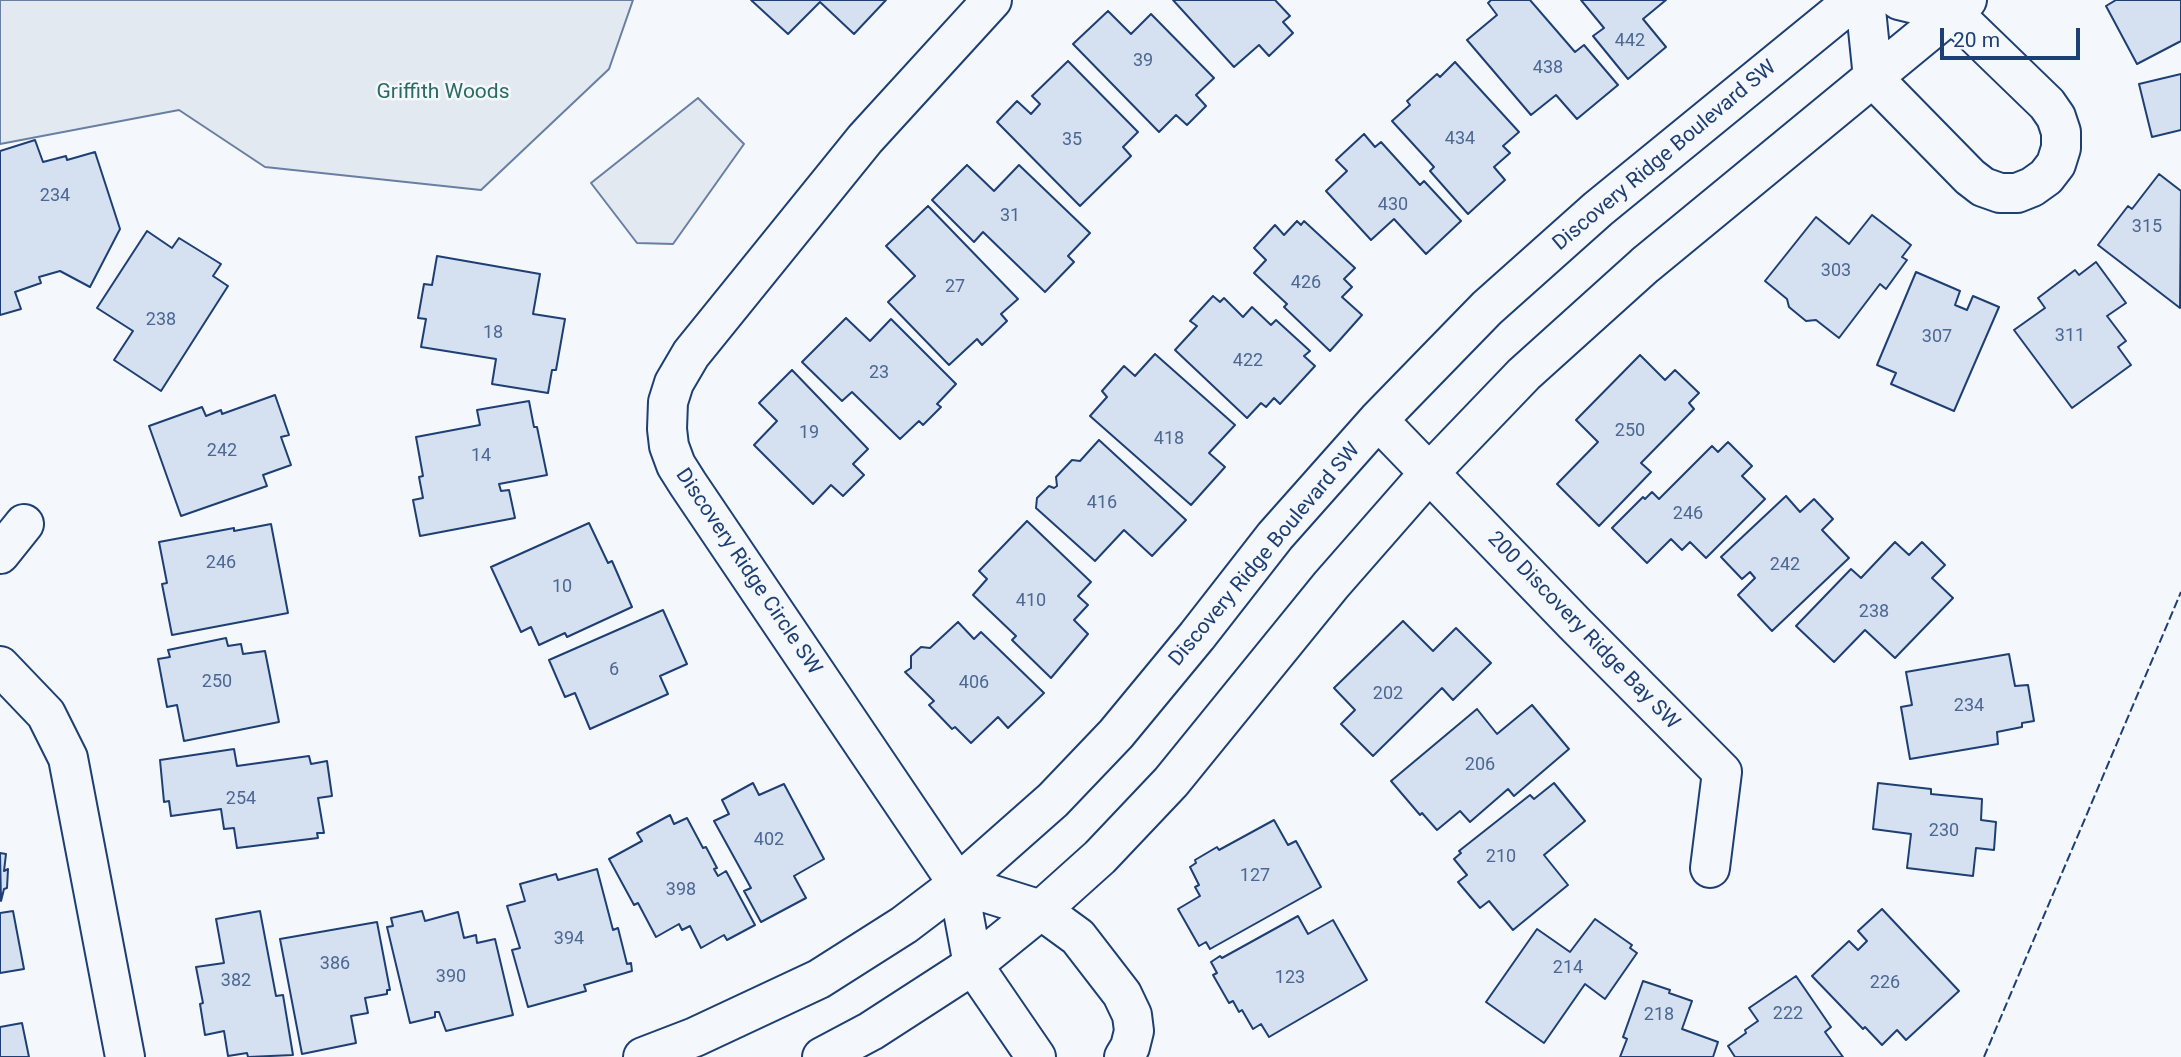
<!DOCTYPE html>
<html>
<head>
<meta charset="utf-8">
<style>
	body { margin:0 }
	#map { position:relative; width:2181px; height:1057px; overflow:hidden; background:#f4f7fb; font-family:Roboto,sans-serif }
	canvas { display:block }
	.scale { position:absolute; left:1940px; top:28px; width:140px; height:32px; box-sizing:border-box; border:4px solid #1d3f73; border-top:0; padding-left:9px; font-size:21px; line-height:24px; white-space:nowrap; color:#1d3f73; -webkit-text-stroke:5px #f4f7fb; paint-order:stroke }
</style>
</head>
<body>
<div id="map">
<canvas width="2181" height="1057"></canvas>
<div class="scale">20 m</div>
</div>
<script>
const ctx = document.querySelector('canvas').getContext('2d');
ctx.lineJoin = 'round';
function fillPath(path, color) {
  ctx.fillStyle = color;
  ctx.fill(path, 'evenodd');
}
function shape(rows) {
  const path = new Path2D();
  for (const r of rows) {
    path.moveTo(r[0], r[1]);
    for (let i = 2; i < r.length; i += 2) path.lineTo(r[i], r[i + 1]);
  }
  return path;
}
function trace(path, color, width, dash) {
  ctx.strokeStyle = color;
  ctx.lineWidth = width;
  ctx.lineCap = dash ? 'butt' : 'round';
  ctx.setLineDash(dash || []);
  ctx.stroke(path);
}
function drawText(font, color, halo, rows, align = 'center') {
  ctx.font = font + ' Roboto,sans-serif';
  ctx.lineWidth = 5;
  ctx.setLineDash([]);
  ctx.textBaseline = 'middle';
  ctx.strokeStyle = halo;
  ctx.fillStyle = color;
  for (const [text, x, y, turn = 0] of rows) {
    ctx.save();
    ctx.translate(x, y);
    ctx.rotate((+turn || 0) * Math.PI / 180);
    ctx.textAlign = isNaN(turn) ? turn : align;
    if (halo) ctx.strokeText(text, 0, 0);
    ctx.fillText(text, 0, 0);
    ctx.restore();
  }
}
const green = shape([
	[0,0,633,0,609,69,481,190,265,167,179,110,0,144,0,0],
	[698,98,744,144,673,244,637,243,591,183,698,98]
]);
fillPath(green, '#e3e9f0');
trace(green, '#687fa3', 2);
const building = shape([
	[751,0,886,0,854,34,820,2,788,34,751,0],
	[1173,0,1275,0,1290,16,1283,22,1293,33,1269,56,1259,45,1234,67,1173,0],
	[1491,0,1530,0,1575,52,1584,45,1618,85,1577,119,1556,95,1531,115,1467,40,1497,15,1488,3,1491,0],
	[1581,0,1666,0,1643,19,1666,47,1628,79,1593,36,1604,28,1581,0],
	[2116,0,2181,0,2181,41,2137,64,2106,6,2116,0],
	[1108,11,1131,34,1151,14,1214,78,1196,95,1206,106,1187,125,1176,115,1159,132,1073,44,1108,11],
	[1068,61,1138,132,1123,147,1131,156,1080,206,997,122,1017,101,1031,114,1040,104,1032,96,1068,61],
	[1455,62,1519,132,1503,146,1510,153,1494,167,1505,180,1468,214,1430,171,1434,167,1392,121,1410,105,1407,101,1437,74,1440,77,1455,62],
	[2181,74,2181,130,2152,137,2139,84,2181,74],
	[1364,134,1375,147,1381,142,1420,185,1424,181,1461,221,1426,254,1394,219,1371,240,1326,191,1347,171,1336,160,1364,134],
	[35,140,43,162,66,156,67,160,95,152,120,229,90,287,60,271,39,277,41,283,15,292,21,309,0,315,0,151,35,140],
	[967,165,994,191,1019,165,1090,233,1068,256,1074,262,1045,292,983,232,974,242,932,200,967,165],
	[2159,174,2181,191,2180,308,2098,245,2128,206,2132,209,2159,174],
	[928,206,1018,299,1001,314,1007,321,982,345,977,339,949,365,888,302,915,276,886,246,928,206],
	[1872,215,1911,245,1902,257,1907,260,1886,289,1880,284,1839,338,1816,320,1806,321,1789,307,1787,299,1765,281,1816,217,1849,244,1872,215],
	[1297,221,1301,225,1304,221,1355,268,1344,279,1352,287,1342,297,1362,315,1330,351,1284,307,1287,304,1254,273,1266,260,1254,248,1275,225,1284,235,1297,221],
	[147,231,172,248,179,238,221,264,213,276,228,286,161,391,114,360,133,331,97,308,147,231],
	[437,256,540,274,533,314,565,319,556,370,552,370,548,393,492,384,496,359,421,347,426,319,418,318,424,284,432,285,437,256],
	[2096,262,2126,303,2107,316,2126,341,2118,347,2131,365,2072,408,2014,330,2045,308,2038,298,2075,270,2079,275,2096,262],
	[1916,272,1960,291,1955,305,1967,310,1973,296,1999,307,1954,411,1891,384,1896,373,1877,365,1916,272],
	[1213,296,1220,302,1224,298,1243,317,1252,307,1271,325,1276,320,1310,351,1304,356,1315,366,1280,404,1274,398,1266,407,1261,403,1247,418,1175,350,1197,326,1190,321,1213,296],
	[846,318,870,341,891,319,956,384,937,404,941,407,923,425,919,421,900,439,852,392,842,401,802,362,846,318],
	[1155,354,1235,425,1209,453,1225,467,1191,505,1090,416,1107,397,1102,391,1124,366,1135,376,1155,354],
	[1640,355,1665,380,1675,370,1699,393,1689,403,1694,409,1641,463,1651,472,1599,526,1557,484,1598,442,1576,420,1640,355],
	[792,370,868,449,853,464,864,475,843,496,831,485,813,504,754,445,777,421,759,403,792,370],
	[275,395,289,435,281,437,291,465,263,475,267,486,181,516,149,426,202,407,206,416,221,410,222,414,275,395],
	[529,401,534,427,537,427,547,475,499,484,501,491,509,490,515,518,420,536,413,500,423,498,419,477,423,476,416,437,480,425,477,410,529,401],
	[1099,440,1186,520,1152,556,1124,530,1095,561,1036,508,1037,498,1049,486,1054,488,1057,486,1056,477,1072,460,1080,461,1099,440],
	[1728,442,1752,466,1742,476,1765,499,1706,558,1690,542,1682,550,1671,539,1647,563,1612,528,1643,497,1645,499,1652,492,1659,499,1712,446,1718,452,1728,442],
	[1786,496,1800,512,1814,499,1833,519,1822,530,1849,558,1772,631,1738,595,1755,578,1750,572,1742,579,1721,557,1786,496],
	[1027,521,1091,582,1078,596,1088,605,1074,620,1088,634,1051,678,1012,640,1016,636,973,595,987,579,979,571,1027,521],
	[589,523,608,563,612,561,632,607,567,637,565,633,539,645,531,627,521,632,491,567,589,523],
	[271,524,288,613,172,635,162,584,167,583,159,542,234,528,234,531,271,524],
	[1895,542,1909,555,1922,542,1945,565,1932,578,1953,598,1895,658,1865,630,1834,662,1796,626,1851,569,1861,578,1895,542],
	[663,610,687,664,660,676,668,694,590,729,575,693,565,697,549,660,663,610],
	[1403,621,1433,651,1456,628,1491,663,1453,700,1442,688,1373,756,1341,724,1355,710,1334,688,1403,621],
	[958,622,974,639,981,632,1044,693,1008,728,998,717,971,743,955,727,952,729,929,705,934,701,905,672,911,668,911,656,921,647,930,648,958,622],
	[226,638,228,646,241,644,243,654,265,651,279,722,184,741,177,705,167,707,158,659,170,657,168,650,226,638],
	[2009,654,2015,686,2028,685,2034,721,2022,723,2022,727,1997,732,1998,744,1910,759,1901,707,1912,705,1906,672,2009,654],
	[1532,705,1569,749,1514,796,1508,789,1470,822,1460,811,1437,830,1422,813,1420,815,1391,781,1477,709,1497,734,1532,705],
	[234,749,237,766,309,756,311,764,327,761,332,796,318,798,324,833,317,833,318,838,237,848,234,828,224,829,221,809,171,816,169,801,164,802,160,760,234,749],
	[753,783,759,795,784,784,824,859,794,876,806,898,761,922,744,891,751,888,714,821,729,814,722,800,753,783],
	[1554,783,1585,821,1544,855,1568,885,1513,930,1489,901,1480,908,1458,882,1467,875,1454,859,1461,853,1459,851,1530,795,1534,799,1554,783],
	[1878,783,1931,789,1931,794,1982,799,1981,820,1996,822,1994,850,1976,848,1973,876,1907,868,1911,834,1873,829,1878,783],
	[670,815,674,824,687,818,703,848,706,847,717,868,714,869,718,876,726,871,755,925,727,940,724,935,701,948,690,926,682,930,679,924,656,937,638,903,634,905,609,859,642,841,637,833,670,815],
	[1274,820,1288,845,1296,841,1321,887,1210,949,1206,942,1199,946,1178,909,1200,896,1195,887,1199,885,1190,867,1196,863,1195,860,1217,847,1219,850,1274,820],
	[0,853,6,854,4,871,8,869,7,888,4,889,1,901,0,853],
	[597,869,613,930,618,928,627,964,631,963,632,971,584,985,586,991,528,1007,512,950,520,948,507,906,525,901,520,884,556,874,558,880,597,869],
	[1882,909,1959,991,1906,1040,1897,1030,1882,1045,1865,1027,1863,1029,1812,976,1849,941,1858,950,1867,941,1858,931,1882,909],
	[13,911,24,969,0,973,0,913,13,911],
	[260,911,276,996,283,995,293,1055,248,1057,247,1053,228,1056,224,1031,205,1035,200,1004,203,1003,196,967,224,963,216,919,260,911],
	[422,911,425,921,458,912,464,938,476,935,477,943,495,939,513,1015,446,1031,439,1012,435,1012,435,1017,410,1023,387,927,393,926,391,918,422,911],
	[1298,916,1308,934,1333,920,1367,980,1269,1037,1261,1024,1253,1029,1242,1010,1239,1012,1233,1001,1229,1003,1213,975,1217,973,1211,962,1220,956,1222,958,1298,916],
	[1595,919,1632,945,1630,948,1637,953,1605,999,1585,984,1544,1043,1486,1002,1537,929,1570,952,1595,919],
	[377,922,390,990,387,990,387,994,365,998,368,1013,351,1016,356,1043,302,1054,280,939,377,922],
	[1796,976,1831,1027,1825,1032,1843,1057,1735,1057,1728,1046,1746,1033,1745,1030,1758,1021,1749,1008,1796,976],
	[1643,981,1670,990,1669,993,1692,1001,1682,1029,1718,1042,1713,1057,1620,1057,1627,1039,1623,1037,1643,981],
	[22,1023,29,1057,0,1057,0,1027,22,1023]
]);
fillPath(building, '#d5e0f0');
trace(building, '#1d3f73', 2);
const street = shape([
	[992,0,865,139,691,354,674,383,668,402,667,429,669,446,676,465,688,484,958,884,973,965,1036,1057],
	[1865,0,1873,78,1970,177,1983,187,2000,193,2017,193,2032,187,2046,177,2056,164,2061,148,2061,132,2056,117,2047,104,1953,13,1899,0],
	[1378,420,1574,623,1722,772,1710,868],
	[0,554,24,524],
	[0,666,46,714,68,758,125,1057],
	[958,884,1041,910,1078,937,1122,994,1132,1015,1134,1031,1130,1047,1124,1057],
	[643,1057,695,1037,819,979,904,925,958,884,1053,800,1116,734,1197,636,1275,536,1378,420,1487,308,1598,209,1854,0],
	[822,1057,871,1031,973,965,1041,910,1100,857,1171,782,1331,585,1430,472,1524,374,1645,265,1967,0]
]);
trace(street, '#1d3f73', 42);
trace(street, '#f4f7fb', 38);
trace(shape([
	[1984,1057,2181,592]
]), '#1d3f73', 2, [9, 3.5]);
drawText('18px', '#4b6792', null, [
	["442",1630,41],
	["39",1143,61],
	["438",1548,68],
	["434",1460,139],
	["35",1072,140],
	["234",55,196],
	["430",1393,205],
	["31",1010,216],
	["315",2147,227],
	["303",1836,271],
	["426",1306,283],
	["27",955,287],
	["238",161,320],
	["18",493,333],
	["311",2070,336],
	["307",1937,337],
	["422",1248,361],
	["23",879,373],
	["250",1630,431],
	["19",809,433],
	["418",1169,439],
	["242",222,451],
	["14",481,456],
	["416",1102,503],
	["246",1688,514],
	["246",221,563],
	["242",1785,565],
	["10",562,587],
	["410",1031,601],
	["238",1874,612],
	["6",614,670],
	["250",217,682],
	["406",974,683],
	["202",1388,694],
	["234",1969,706],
	["206",1480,765],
	["254",241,799],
	["230",1944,831],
	["402",769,840],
	["210",1501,857],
	["127",1255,876],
	["398",681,890],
	["394",569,939],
	["386",335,964],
	["214",1568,968],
	["390",451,977],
	["123",1290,978],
	["382",236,981],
	["226",1885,983],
	["222",1788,1014],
	["218",1659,1015]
]);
drawText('21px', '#2c6c60', '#f4f7fb', [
	["Griffith Woods",443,93]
]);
drawText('21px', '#1d3f73', '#f4f7fb', [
	["Discovery Ridge Boulevard SW",1665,156,-40],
	["Discovery Ridge Boulevard SW",1265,555,-50],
	["Discovery Ridge Circle SW",748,572,56],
	["200 Discovery Ridge Bay SW",1583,631,46]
]);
</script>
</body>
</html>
